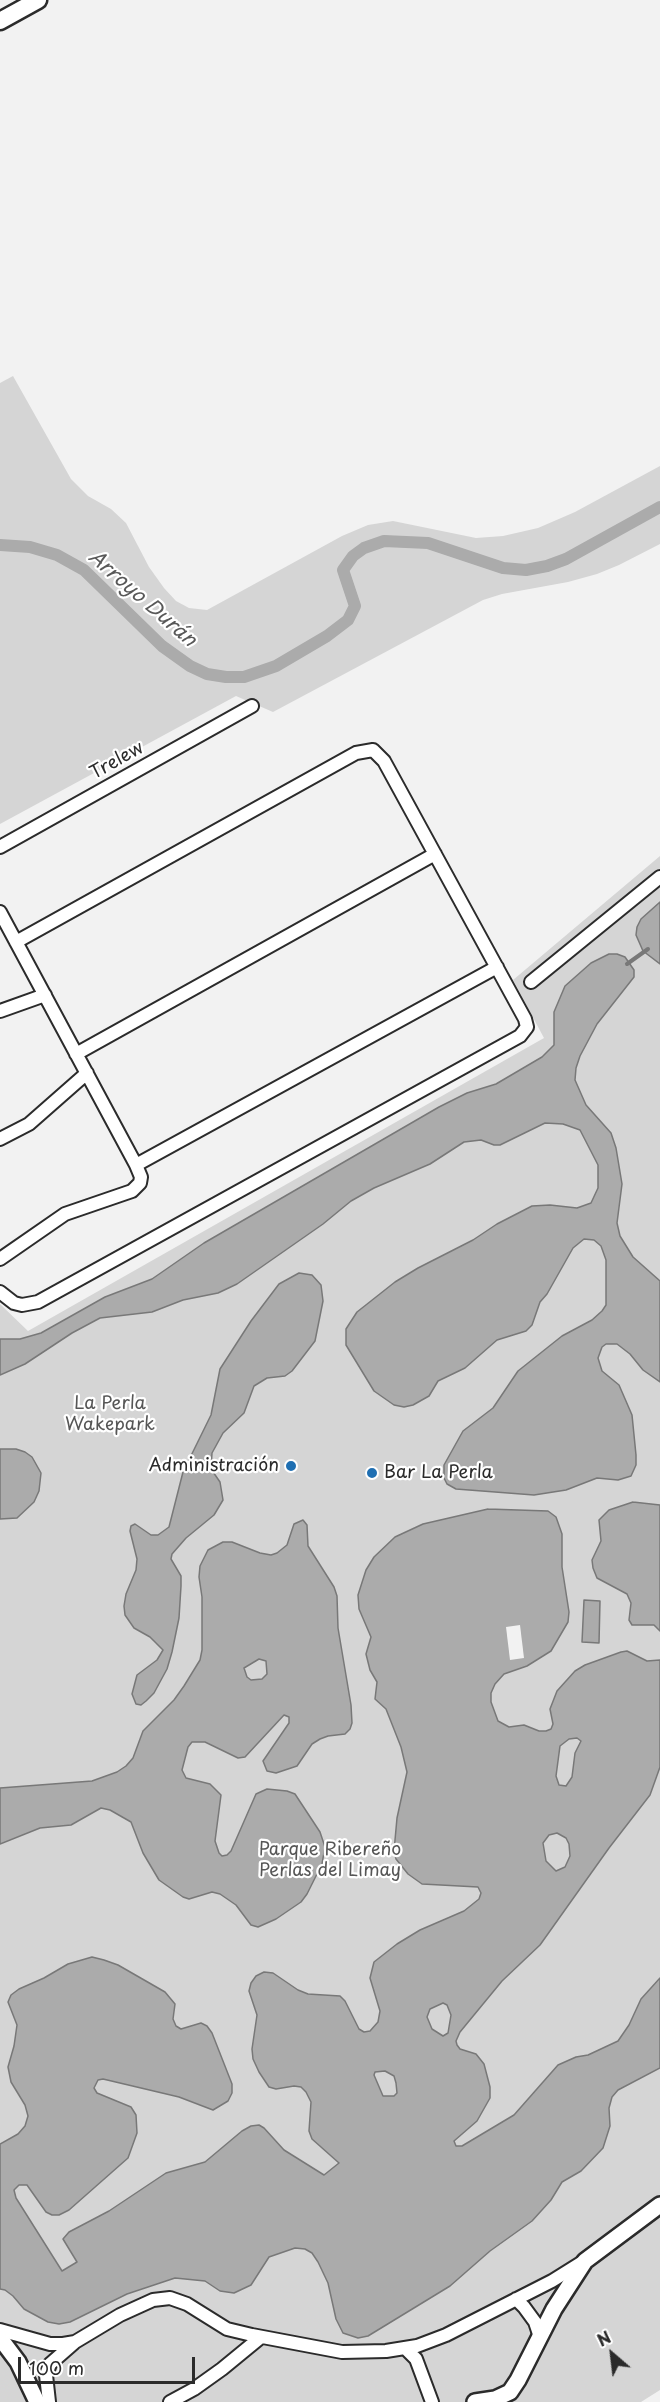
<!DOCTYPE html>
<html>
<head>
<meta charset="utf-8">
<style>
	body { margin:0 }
	#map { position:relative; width:660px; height:2402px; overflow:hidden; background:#f2f2f2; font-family:"Playpen Sans",sans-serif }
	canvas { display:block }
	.north { position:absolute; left:582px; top:2324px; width:60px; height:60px; -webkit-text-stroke:4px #fff; paint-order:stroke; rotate:332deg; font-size:16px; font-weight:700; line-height:24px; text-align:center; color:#2b2b2b }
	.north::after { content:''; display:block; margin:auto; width:21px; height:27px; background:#2b2b2b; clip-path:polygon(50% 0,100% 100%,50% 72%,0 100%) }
	.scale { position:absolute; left:18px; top:2357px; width:177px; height:27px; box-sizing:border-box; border:3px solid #2b2b2b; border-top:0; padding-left:8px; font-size:18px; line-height:21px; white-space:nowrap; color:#2b2b2b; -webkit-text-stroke:4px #fff; paint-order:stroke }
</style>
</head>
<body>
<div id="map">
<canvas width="660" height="2402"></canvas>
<div class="north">N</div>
<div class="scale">100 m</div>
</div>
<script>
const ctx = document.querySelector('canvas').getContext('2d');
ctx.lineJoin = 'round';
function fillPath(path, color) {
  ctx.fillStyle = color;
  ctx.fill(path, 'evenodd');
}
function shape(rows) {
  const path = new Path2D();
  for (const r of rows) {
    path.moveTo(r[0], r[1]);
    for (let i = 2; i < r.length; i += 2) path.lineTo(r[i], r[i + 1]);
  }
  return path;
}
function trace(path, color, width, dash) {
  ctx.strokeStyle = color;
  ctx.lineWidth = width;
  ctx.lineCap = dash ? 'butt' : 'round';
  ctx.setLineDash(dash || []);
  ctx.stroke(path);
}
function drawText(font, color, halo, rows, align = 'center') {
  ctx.font = font + ' "Playpen Sans",sans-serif';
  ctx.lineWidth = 4.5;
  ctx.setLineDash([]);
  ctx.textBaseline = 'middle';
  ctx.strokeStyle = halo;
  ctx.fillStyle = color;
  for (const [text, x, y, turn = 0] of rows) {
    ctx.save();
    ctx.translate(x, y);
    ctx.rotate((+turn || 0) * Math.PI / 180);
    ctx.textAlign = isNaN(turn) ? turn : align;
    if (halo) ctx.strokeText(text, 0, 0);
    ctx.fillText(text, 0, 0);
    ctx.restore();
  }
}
fillPath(shape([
	[13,376,71,479,88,496,111,509,126,523,149,567,164,588,176,601,189,608,207,610,342,536,368,525,393,521,476,538,503,536,538,528,575,512,660,466,660,544,619,565,597,574,568,582,502,594,483,600,273,712,236,696,0,824,0,383],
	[660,856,660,2390,641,2402,0,2402,0,1304,28,1331,544,1038,513,980]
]), '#d5d5d5');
const water = shape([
	[660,902,660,964,643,951,636,935,637,927,641,919,660,902],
	[609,954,617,954,625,957,634,970,634,977,597,1024,580,1056,576,1068,575,1080,586,1105,611,1133,616,1148,622,1184,617,1223,620,1236,633,1257,660,1281,660,1382,643,1370,630,1354,617,1344,606,1344,602,1347,598,1358,602,1371,619,1385,632,1415,636,1455,636,1465,631,1476,618,1480,597,1478,566,1490,534,1495,456,1489,447,1484,444,1478,444,1465,463,1431,493,1408,518,1371,562,1336,592,1320,602,1311,606,1305,606,1260,601,1246,594,1240,584,1239,573,1248,547,1294,540,1302,532,1325,526,1331,497,1340,465,1368,438,1381,429,1396,413,1405,404,1407,394,1405,374,1391,346,1345,346,1329,357,1312,395,1282,418,1268,473,1240,497,1224,532,1206,550,1205,577,1208,591,1203,598,1188,598,1165,580,1130,563,1124,545,1123,500,1145,494,1145,481,1140,464,1142,430,1164,374,1188,351,1201,323,1224,237,1284,218,1293,183,1300,152,1312,100,1318,72,1333,25,1364,0,1375,0,1339,20,1339,41,1333,105,1297,152,1279,204,1243,439,1107,467,1093,496,1084,542,1057,554,1045,554,1012,565,986,591,963,609,954],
	[299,1273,312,1275,321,1285,323,1301,315,1341,292,1371,285,1376,267,1378,254,1386,244,1413,223,1433,212,1453,211,1469,220,1482,223,1500,214,1515,186,1538,172,1554,171,1559,181,1576,181,1586,179,1618,172,1652,167,1669,154,1693,146,1701,141,1705,136,1704,132,1694,137,1675,157,1660,163,1650,150,1637,134,1628,125,1615,124,1606,126,1594,136,1570,137,1559,130,1531,131,1526,135,1524,151,1535,158,1535,169,1527,183,1472,211,1415,220,1369,251,1321,279,1284,299,1273],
	[0,1449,16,1449,25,1452,32,1457,41,1473,39,1491,34,1502,17,1518,0,1519,0,1449],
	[633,1502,660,1505,660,1631,654,1625,632,1625,629,1620,631,1603,627,1594,597,1578,593,1568,592,1560,601,1541,599,1520,609,1510,633,1502],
	[488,1509,548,1511,556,1517,562,1534,562,1567,569,1612,568,1622,551,1651,527,1666,504,1674,495,1684,491,1693,491,1702,498,1721,509,1727,524,1725,539,1731,546,1731,551,1729,553,1724,550,1709,557,1691,575,1671,585,1665,621,1652,627,1651,647,1661,660,1660,660,1767,650,1795,609,1848,540,1945,502,1981,460,2032,456,2041,457,2045,460,2049,476,2054,484,2064,490,2087,490,2098,477,2121,454,2141,456,2146,462,2146,514,2115,558,2065,576,2057,588,2055,618,2041,629,2025,641,1999,660,1978,660,2068,618,2090,612,2097,609,2108,610,2126,603,2148,581,2171,562,2182,551,2200,532,2221,490,2251,450,2286,368,2336,358,2338,343,2333,336,2319,328,2283,318,2262,312,2253,305,2249,295,2248,269,2257,251,2285,234,2293,220,2291,205,2281,175,2278,127,2294,70,2322,59,2324,48,2322,24,2309,13,2296,5,2290,0,2289,0,2144,18,2134,25,2126,28,2116,25,2105,11,2082,8,2067,14,2046,17,2025,8,2002,11,1995,19,1989,44,1978,68,1964,92,1957,104,1960,118,1965,165,1992,175,2004,173,2019,176,2026,181,2029,201,2023,207,2026,212,2033,232,2084,232,2093,228,2101,213,2110,179,2097,103,2079,98,2080,94,2088,97,2093,131,2107,136,2115,137,2133,128,2158,69,2210,59,2215,52,2215,46,2212,27,2185,19,2185,14,2190,16,2198,62,2271,77,2262,63,2239,69,2232,109,2211,166,2173,205,2162,242,2131,251,2126,259,2125,264,2128,284,2150,324,2175,339,2163,312,2139,309,2131,311,2102,306,2092,301,2087,294,2086,276,2089,269,2087,259,2072,253,2059,252,2049,257,2015,249,1991,251,1983,256,1976,264,1972,273,1973,298,1990,308,1994,340,1996,345,2001,359,2029,364,2032,370,2031,378,2022,380,2011,370,1978,374,1962,397,1944,420,1930,464,1911,479,1899,481,1893,478,1887,422,1884,408,1874,396,1859,394,1851,397,1818,407,1772,401,1747,386,1709,375,1699,377,1682,370,1670,366,1654,371,1637,359,1609,358,1595,366,1570,374,1557,395,1537,423,1524,488,1509],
	[577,1738,581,1741,575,1753,572,1777,566,1786,559,1785,556,1776,560,1746,569,1739,577,1738],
	[557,1833,566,1838,569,1844,570,1856,565,1867,556,1871,546,1861,543,1843,549,1835,557,1833],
	[443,2003,447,2005,451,2015,448,2033,443,2036,432,2029,427,2017,430,2009,443,2003],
	[385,2071,394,2076,396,2083,397,2093,394,2096,383,2096,374,2075,375,2072,385,2071],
	[303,1520,307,1525,308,1546,334,1587,337,1596,338,1628,351,1705,352,1723,350,1729,345,1734,328,1736,320,1739,312,1744,297,1766,276,1773,267,1771,263,1761,289,1723,289,1717,284,1715,245,1757,238,1758,205,1742,192,1742,188,1747,182,1770,186,1778,210,1784,221,1795,215,1841,219,1853,222,1856,227,1855,231,1851,256,1794,267,1789,287,1791,295,1794,320,1832,325,1847,322,1864,307,1894,301,1902,276,1919,258,1927,251,1925,236,1905,220,1894,212,1892,189,1899,183,1897,159,1880,143,1853,131,1822,110,1810,101,1808,71,1825,40,1828,0,1844,0,1788,92,1781,117,1772,126,1766,133,1758,143,1731,174,1700,184,1686,200,1660,202,1650,202,1597,199,1577,200,1566,208,1550,223,1542,232,1542,260,1553,271,1555,277,1553,287,1545,294,1524,303,1520],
	[259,1659,266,1661,267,1674,262,1679,251,1680,247,1677,244,1668,259,1659],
	[584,1600,600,1601,599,1643,582,1642,584,1600]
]);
fillPath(water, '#ababab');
trace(water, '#787878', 1.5);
fillPath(shape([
	[520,1625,524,1658,510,1660,506,1627]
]), '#f2f2f2');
trace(shape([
	[627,964,648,949]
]), '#787878', 4);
trace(shape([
	[0,545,30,547,57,555,84,570,162,646,190,666,207,674,226,677,244,677,276,666,327,636,348,620,355,606,343,570,353,556,364,548,384,541,428,543,503,568,526,570,547,566,566,559,660,507]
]), '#ababab', 12);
const minor = shape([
	[0,847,252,706],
	[0,912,136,1165,141,1177,140,1183,132,1191,65,1214,0,1259],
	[531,982,660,877],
	[0,1011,45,995],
	[76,1054,435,854],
	[0,1139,29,1124,87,1073],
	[136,1165,497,967],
	[0,1292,14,1303,22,1305,38,1302,520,1036,527,1027,525,1019,384,761,373,750,356,753,16,942],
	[516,2299,524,2307,535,2322,540,2337],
	[0,2330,50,2344,63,2344,75,2342,120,2315,153,2300,170,2298,187,2304,227,2329,252,2335,342,2352,386,2351,417,2346,446,2335,552,2281,584,2261],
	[405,2348,416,2359,432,2402],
	[49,2402,46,2375,50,2364,74,2343],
	[170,2402,194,2389,222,2369,261,2337]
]);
const tertiary = shape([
	[0,2338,18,2362,37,2402],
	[475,2402,495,2399,510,2392,518,2380,554,2309,585,2261,660,2205]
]);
const secondary = shape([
	[0,21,38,0]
]);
trace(minor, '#2b2b2b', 16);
trace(tertiary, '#2b2b2b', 20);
trace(secondary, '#2b2b2b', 21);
trace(minor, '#fff', 12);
trace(tertiary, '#fff', 15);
trace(secondary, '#fff', 16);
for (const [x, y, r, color] of [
	[291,1466,6,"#1f6fb2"],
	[372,1473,6,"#1f6fb2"]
]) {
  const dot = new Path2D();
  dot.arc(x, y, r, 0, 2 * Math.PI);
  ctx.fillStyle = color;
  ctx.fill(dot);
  trace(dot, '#fff', 2);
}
drawText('18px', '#2b2b2b', '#fff', [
	["Trelew",117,761,-29]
]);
drawText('18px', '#565656', '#fff', [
	["La Perla",110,1404],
	["Wakepark",110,1425],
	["Parque Ribereño",330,1850],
	["Perlas del Limay",330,1871]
]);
drawText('18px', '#2b2b2b', '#fff', [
	["Administración",279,1466],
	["Bar La Perla",384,1473,"left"]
], 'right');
drawText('italic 20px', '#585858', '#fff', [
	["Arroyo Durán",142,599,41]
]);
</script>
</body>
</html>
